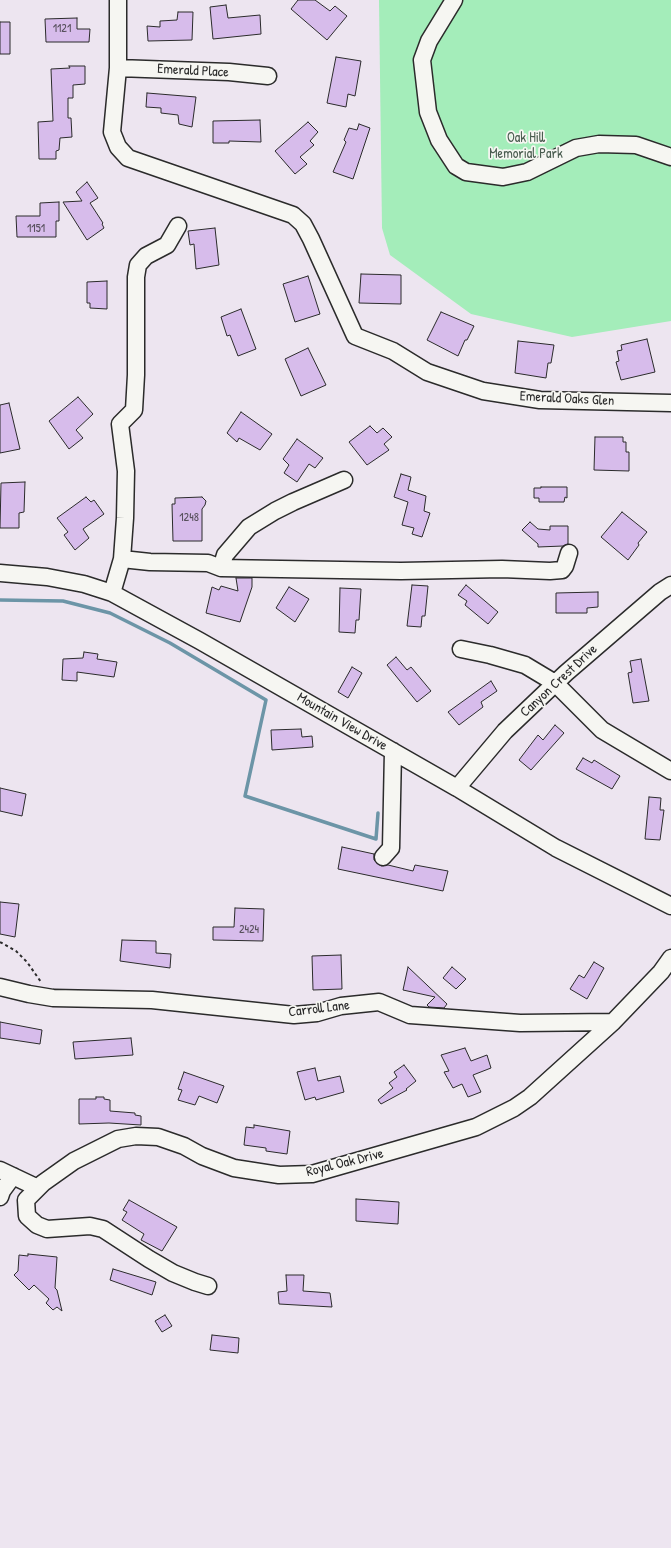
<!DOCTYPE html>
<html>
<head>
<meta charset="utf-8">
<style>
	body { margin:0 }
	canvas { display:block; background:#ede5f0 }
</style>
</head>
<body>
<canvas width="671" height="1548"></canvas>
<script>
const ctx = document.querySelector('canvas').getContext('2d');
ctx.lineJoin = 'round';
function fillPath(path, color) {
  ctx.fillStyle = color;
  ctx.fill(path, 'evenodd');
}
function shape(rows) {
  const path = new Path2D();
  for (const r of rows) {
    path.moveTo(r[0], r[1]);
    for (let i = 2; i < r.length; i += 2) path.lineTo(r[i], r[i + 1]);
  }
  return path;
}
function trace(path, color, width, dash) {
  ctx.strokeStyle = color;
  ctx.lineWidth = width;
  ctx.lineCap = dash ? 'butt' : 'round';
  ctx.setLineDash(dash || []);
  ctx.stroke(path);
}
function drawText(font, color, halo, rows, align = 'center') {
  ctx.font = font + ' "Patrick Hand",sans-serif';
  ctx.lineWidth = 3.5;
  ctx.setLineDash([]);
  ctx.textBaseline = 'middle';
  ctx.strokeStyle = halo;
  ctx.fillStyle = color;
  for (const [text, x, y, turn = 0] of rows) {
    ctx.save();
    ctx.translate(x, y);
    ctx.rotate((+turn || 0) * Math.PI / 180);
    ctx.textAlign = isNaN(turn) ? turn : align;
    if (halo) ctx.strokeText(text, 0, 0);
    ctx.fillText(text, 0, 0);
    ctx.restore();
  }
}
fillPath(shape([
	[379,0,671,0,671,321,572,337,471,314,390,255,382,228]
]), '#a4edba');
trace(shape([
	[0,600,63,601,110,613,170,643,266,700,245,796,376,839,378,813]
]), '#6c95a7', 3.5);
const building = shape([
	[298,0,315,0,330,11,335,6,347,16,327,40,291,9,298,0],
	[226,5,228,18,260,15,261,34,213,39,210,7,226,5],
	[178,12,193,12,192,40,148,41,147,26,160,27,160,21,177,20,178,12],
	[77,18,77,29,90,29,89,42,46,42,45,19,77,18],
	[0,22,10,22,10,54,0,54,0,22],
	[336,57,361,61,355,96,348,94,346,107,327,103,336,57],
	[69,66,85,66,85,84,73,85,73,98,68,98,68,118,71,118,72,137,60,138,59,150,56,151,56,159,39,159,38,122,53,121,51,69,70,68,69,66],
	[147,93,196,97,192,127,179,124,178,115,161,113,161,108,146,107,147,93],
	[260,120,261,142,229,141,229,143,213,143,213,121,260,120],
	[308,122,318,132,310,141,314,145,300,157,307,164,295,174,275,151,308,122],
	[359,124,370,128,353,179,333,172,346,142,344,140,349,128,357,130,359,124],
	[87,182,98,198,90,203,103,223,102,224,104,228,87,240,63,202,82,201,76,192,87,182],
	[59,202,59,221,56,221,56,237,17,237,16,216,40,216,40,203,59,202],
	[215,228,219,265,196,269,194,244,190,245,188,231,215,228],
	[361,274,401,275,401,304,359,303,361,274],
	[308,276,320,314,295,322,283,284,308,276],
	[107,281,107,309,90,308,90,303,87,303,87,282,107,281],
	[241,309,256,349,238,356,230,335,227,336,221,317,241,309],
	[441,312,474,326,467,340,465,340,458,356,427,340,441,312],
	[647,339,655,372,621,380,616,362,619,361,617,351,622,350,621,345,647,339],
	[518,341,554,345,551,363,548,363,546,378,515,373,518,341],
	[308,348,326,385,301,396,285,359,308,348],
	[78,397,93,414,76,430,83,438,69,449,49,421,78,397],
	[9,403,20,449,0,453,0,405,9,403],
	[241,412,272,434,260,450,239,438,237,442,227,433,241,412],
	[370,426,377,433,383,428,392,437,384,444,389,450,367,465,349,442,370,426],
	[595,437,623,437,623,442,626,442,626,452,629,452,629,471,594,470,595,437],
	[297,439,323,458,315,468,309,464,297,482,284,473,289,465,283,459,297,439],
	[401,474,411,477,408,490,426,496,424,511,430,513,422,537,412,534,414,528,402,525,408,502,394,497,401,474],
	[25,482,24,512,19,513,19,528,0,528,1,483,25,482],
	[541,487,567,487,567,498,565,497,564,502,539,502,539,498,534,498,534,488,541,488,541,487],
	[86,497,91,502,94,500,104,514,83,529,89,538,75,550,64,535,68,532,57,518,86,497],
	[202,497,206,501,205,505,202,509,202,541,173,541,172,504,175,504,175,498,202,497],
	[622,512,647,532,638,543,639,545,628,560,601,537,622,512],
	[530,522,538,529,550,530,550,526,568,526,568,544,563,546,538,547,538,544,522,530,530,522],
	[236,578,252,578,252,587,240,622,206,613,212,587,219,590,221,586,238,591,236,578],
	[412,585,428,586,425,616,422,616,421,627,407,626,412,585],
	[466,585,498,612,488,624,465,605,467,601,458,595,466,585],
	[289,587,309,599,295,622,276,608,289,587],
	[340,588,361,589,359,620,356,620,355,633,339,632,340,588],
	[598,592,598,607,587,608,587,613,556,613,556,593,598,592],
	[84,652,98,654,97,659,117,662,114,677,77,672,77,681,62,680,63,659,83,658,84,652],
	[396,657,407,670,411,667,431,691,417,702,387,665,396,657],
	[641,659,649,701,633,703,628,673,632,672,630,661,641,659],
	[352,667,362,673,348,698,338,692,352,667],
	[491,681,497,691,481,702,483,707,459,725,448,712,491,681],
	[555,725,564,733,531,770,519,760,538,735,543,740,555,725],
	[301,729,302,737,312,736,313,747,272,750,271,730,301,729],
	[583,758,592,763,594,760,620,776,612,789,576,769,583,758],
	[0,788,26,794,22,816,0,811,0,788],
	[649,797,661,798,660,810,664,810,660,840,645,839,649,797],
	[342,847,374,854,374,860,381,866,388,865,413,871,415,865,448,871,443,891,338,869,342,847],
	[0,902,19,904,15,937,0,934,0,902],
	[235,908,264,909,263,941,213,940,213,927,234,927,235,908],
	[122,940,156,941,156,953,171,954,170,968,120,961,122,940],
	[341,955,342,989,313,990,312,956,341,955],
	[594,962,604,968,587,999,570,989,579,975,584,978,594,962],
	[408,967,447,1004,444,1008,429,1007,427,1005,435,997,403,990,408,967],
	[452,967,466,979,456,989,443,978,452,967],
	[0,1022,42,1030,40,1044,0,1038,0,1022],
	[131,1038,133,1055,75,1059,73,1042,131,1038],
	[465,1048,471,1061,487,1055,491,1068,473,1075,481,1092,468,1097,462,1084,453,1088,444,1072,449,1071,441,1055,465,1048],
	[404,1065,416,1081,406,1089,407,1090,381,1104,378,1100,393,1088,389,1083,397,1077,394,1072,404,1065],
	[315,1068,318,1081,340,1076,344,1092,316,1100,315,1097,305,1100,297,1072,315,1068],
	[184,1072,224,1086,217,1103,199,1096,195,1105,178,1100,182,1090,178,1089,184,1072],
	[96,1097,104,1097,104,1099,110,1100,110,1111,135,1113,135,1115,141,1116,141,1125,109,1123,79,1124,79,1099,96,1099,96,1097],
	[254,1125,290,1131,287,1154,266,1151,266,1148,244,1145,246,1127,254,1128,254,1125],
	[356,1199,399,1202,398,1224,356,1221,356,1199],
	[129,1200,177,1227,162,1251,141,1240,144,1234,122,1220,127,1212,123,1210,129,1200],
	[28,1254,57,1257,55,1288,57,1290,62,1311,57,1307,53,1310,46,1303,49,1299,34,1285,29,1290,14,1275,18,1271,19,1255,28,1256,28,1254],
	[113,1269,156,1282,152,1295,110,1280,113,1269],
	[286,1275,304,1275,303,1291,330,1293,332,1307,279,1304,278,1292,287,1291,286,1275],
	[165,1315,172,1326,162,1332,155,1321,165,1315],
	[212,1335,239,1338,238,1353,210,1350,212,1335]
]);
fillPath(building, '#d7bceb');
trace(building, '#2b2b2b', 1);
const minor = shape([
	[118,0,118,68,112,132,118,147,128,158,293,215,303,224,311,239,355,336,393,351,427,372,483,391,540,400,671,403],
	[454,0,429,41,422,60,428,112,439,140,456,166,466,172,503,177,527,172,576,148,599,144,636,145,671,157],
	[118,68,229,72,268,76],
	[122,559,150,562,208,563,221,568,401,571,502,569,550,571,562,570,565,566,569,553],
	[221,568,225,555,249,527,275,511,293,502,344,480],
	[0,573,47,577,84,584,112,593,200,641,457,788,556,848,671,906],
	[112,593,122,559,125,518,126,471,120,424,134,410,136,375,136,277,138,265,146,256,167,245,178,226],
	[461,649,490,655,525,665,555,683,602,730,671,771],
	[457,788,505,731,566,673,660,592,671,585],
	[383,857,391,848,393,751],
	[0,987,29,994,53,998,152,1000,294,1015,317,1013,341,1006,379,1002,410,1015,520,1023,613,1022],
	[0,1170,38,1188],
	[0,1197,2,1191,13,1176],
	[208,1286,195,1282,173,1273,149,1259,103,1229,90,1226,47,1229,37,1225,27,1216,26,1200,43,1183,74,1161,118,1139,136,1136,158,1137,184,1146,202,1156,234,1168,279,1175,312,1174,476,1127,514,1108,530,1097,613,1022,661,972,671,958]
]);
trace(minor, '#2b2b2b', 19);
trace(shape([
	[0,942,16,951,27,962,41,982]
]), '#2b2b2b', 2, [3, 3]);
trace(minor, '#f6f6f2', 16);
drawText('12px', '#564f5b', null, [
	["1121",62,29],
	["1151",36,229],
	["1248",189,518],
	["2424",249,930]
]);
drawText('14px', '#2b2b2b', '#f6f6f2', [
	["Emerald Place",193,71,3],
	["Emerald Oaks Glen",567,399,3],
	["Canyon Crest Drive",559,681,-43],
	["Mountain View Drive",342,722,30],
	["Carroll Lane",319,1009,-7],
	["Royal Oak Drive",345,1163,-14]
]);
drawText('14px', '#495c4f', '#f6f6f2', [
	["Oak Hill",526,138],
	["Memorial Park",526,154]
]);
</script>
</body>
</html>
